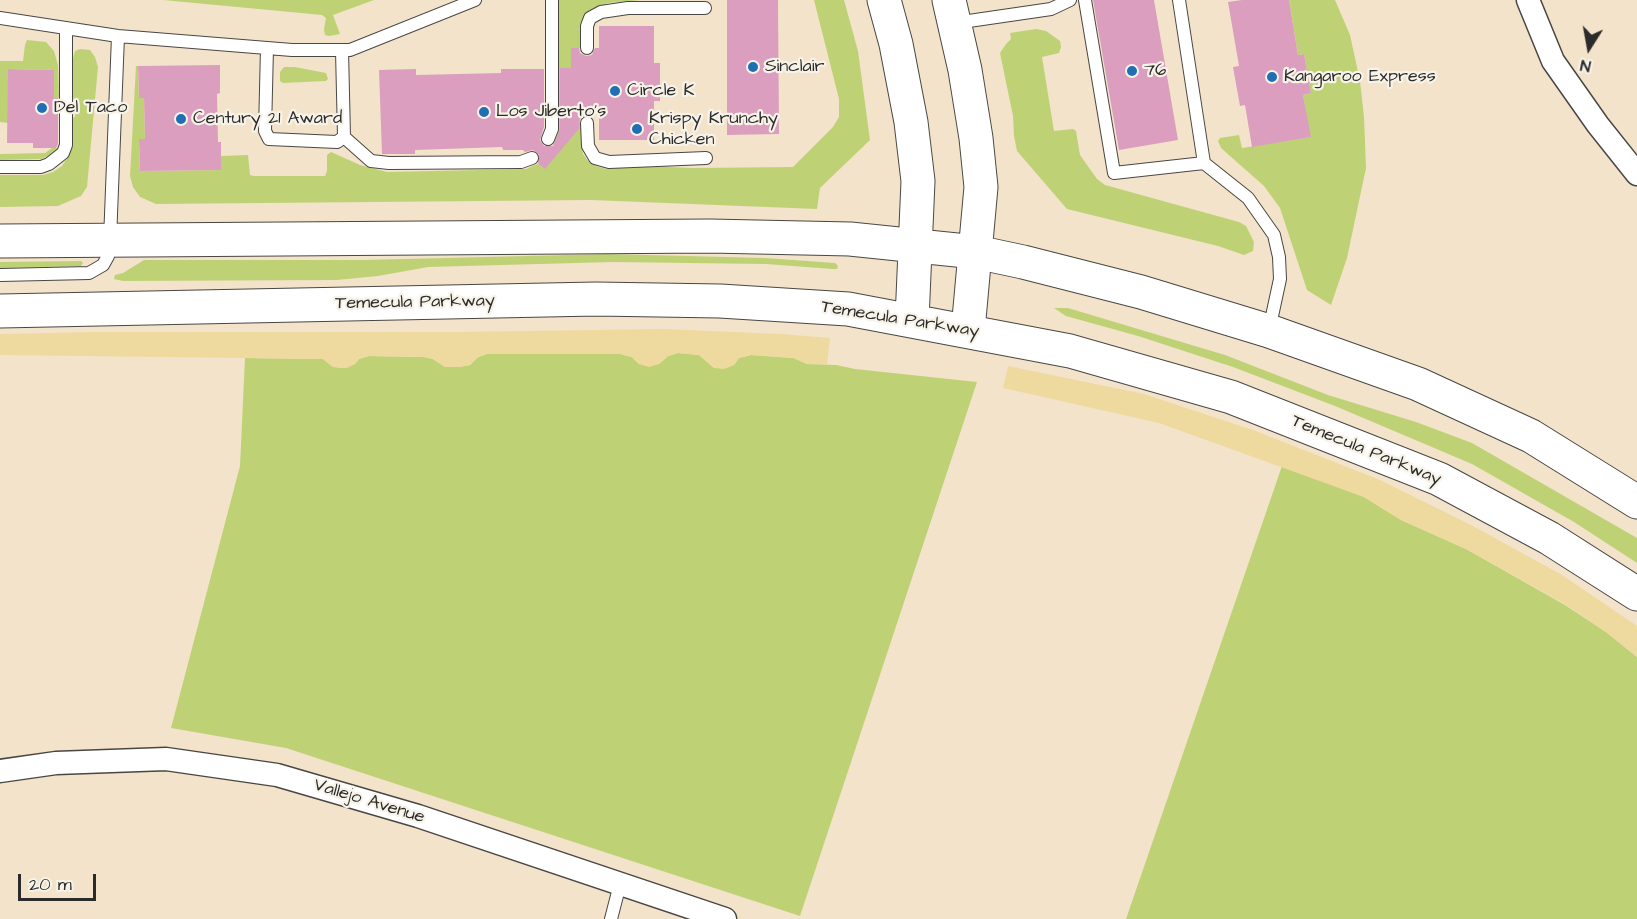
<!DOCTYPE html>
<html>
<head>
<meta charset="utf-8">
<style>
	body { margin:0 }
	#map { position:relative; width:1637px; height:919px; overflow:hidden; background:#f3e3ca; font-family:"Architects Daughter",sans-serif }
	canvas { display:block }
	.north { position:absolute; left:1559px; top:18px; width:60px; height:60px; -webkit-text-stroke:4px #f7f3e8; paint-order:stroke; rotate:191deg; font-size:16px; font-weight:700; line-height:24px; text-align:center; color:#2b2b2b }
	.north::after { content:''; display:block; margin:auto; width:21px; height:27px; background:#2b2b2b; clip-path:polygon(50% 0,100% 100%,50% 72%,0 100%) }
	.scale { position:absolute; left:18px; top:874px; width:78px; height:27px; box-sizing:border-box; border:3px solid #2b2b2b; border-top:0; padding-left:8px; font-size:18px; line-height:21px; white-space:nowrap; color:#2b2b2b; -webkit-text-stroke:4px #f7f3e8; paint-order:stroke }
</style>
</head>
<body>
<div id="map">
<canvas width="1637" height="919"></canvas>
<div class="north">N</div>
<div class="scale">20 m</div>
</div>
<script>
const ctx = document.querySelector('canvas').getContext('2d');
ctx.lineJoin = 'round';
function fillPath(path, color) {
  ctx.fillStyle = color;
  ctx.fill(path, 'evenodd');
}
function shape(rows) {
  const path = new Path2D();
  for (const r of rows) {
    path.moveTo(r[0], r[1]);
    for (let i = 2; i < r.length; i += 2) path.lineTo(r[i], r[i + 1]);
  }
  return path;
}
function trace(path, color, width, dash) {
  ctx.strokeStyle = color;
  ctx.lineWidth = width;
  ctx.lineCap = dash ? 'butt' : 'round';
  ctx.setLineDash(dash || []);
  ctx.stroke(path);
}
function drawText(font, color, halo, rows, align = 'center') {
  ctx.font = font + ' "Architects Daughter",sans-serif';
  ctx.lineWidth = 4.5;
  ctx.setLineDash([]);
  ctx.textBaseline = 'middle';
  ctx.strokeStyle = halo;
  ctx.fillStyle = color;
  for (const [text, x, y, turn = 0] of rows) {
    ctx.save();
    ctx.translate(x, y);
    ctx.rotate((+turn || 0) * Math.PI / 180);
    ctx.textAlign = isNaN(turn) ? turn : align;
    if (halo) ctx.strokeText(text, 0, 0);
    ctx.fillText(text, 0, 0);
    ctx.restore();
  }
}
fillPath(shape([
	[163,0,374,0,333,15,340,34,329,36,325,35,324,29,326,18,322,15],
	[559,0,640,0,608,3,591,10,583,17,580,25,581,48,571,48,571,123,581,123,583,154,588,161,596,166,606,169,646,166,692,168,793,167,833,127,839,117,839,99,814,0,844,0,858,51,870,140,820,188,817,209,591,200,156,204,140,197,133,187,130,176,136,66,138,66,139,98,144,98,145,139,139,139,140,171,221,170,221,156,248,155,250,175,254,176,325,176,327,171,327,155,331,152,360,165,387,172,526,169,539,163,560,151,552,143,557,133],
	[1289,0,1335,0,1350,35,1360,81,1364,117,1366,168,1347,258,1331,305,1307,290,1280,208,1264,186,1221,148,1218,141,1220,138,1239,135,1242,148,1310,137,1303,95,1311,93,1304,54,1298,55],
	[1036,29,1046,31,1060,41,1061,47,1059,53,1042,57,1054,131,1073,129,1076,131,1080,155,1097,179,1105,185,1239,222,1246,226,1254,242,1253,251,1244,255,1218,246,1067,209,1017,151,1014,136,1013,116,1000,53,1006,44,1011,39,1010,33],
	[27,40,46,42,54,51,58,65,59,98,54,98,54,70,9,69,8,123,0,122,0,61,23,61,25,45],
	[80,49,90,50,95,57,98,67,87,187,81,196,58,206,0,207,0,175,43,175,53,172,62,166,68,157,72,145,71,118,75,117,76,99,70,98,70,70,75,51],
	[284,67,295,67,326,73,328,79,326,81,283,83,280,81,280,72],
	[52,148,59,148,51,155,41,159,0,160,0,154,45,153],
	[608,254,765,258,835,263,838,266,837,269,833,269,766,264,613,262,428,267,378,276,337,280,123,281,114,279,115,275,123,273,144,260,363,260],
	[81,261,83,263,81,266,0,268,0,262],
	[1054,308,1068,308,1225,355,1328,395,1416,422,1472,443,1637,538,1637,563,1574,522,1472,464,1335,406,1233,367,1138,336,1066,316],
	[678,353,699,355,714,368,734,365,739,358,751,355,794,358,807,364,836,365,855,369,977,382,800,916,286,748,171,728,240,466,245,358,323,359,333,367,355,364,359,359,369,356,424,357,433,359,445,367,458,367,470,365,478,357,487,354,620,354,632,357,639,364,659,364,668,356],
	[1282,466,1364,497,1401,520,1466,549,1565,605,1606,632,1637,657,1637,919,1126,919]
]), '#bed275');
fillPath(shape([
	[664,329,781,334,830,338,827,364,807,364,793,358,751,355,739,358,734,365,724,369,714,368,699,355,678,353,668,356,659,364,649,367,639,364,632,357,620,354,487,354,478,357,470,365,459,367,445,367,433,359,424,357,369,356,359,359,355,364,347,368,339,368,333,367,323,359,0,355,0,334,96,332,453,332],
	[1008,366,1144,394,1253,430,1380,480,1473,526,1562,575,1637,626,1637,657,1606,632,1565,604,1466,549,1401,520,1364,497,1159,423,1003,388]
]), '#eeda9e');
fillPath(shape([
	[727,0,778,0,779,134,727,135],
	[1093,0,1154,0,1178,140,1119,150],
	[1242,0,1289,0,1298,55,1304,54,1311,93,1303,95,1311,137,1252,147,1245,105,1240,106,1233,67,1239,66,1228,2],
	[599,26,654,26,654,63,660,63,660,101,654,101,654,140,599,140,599,106,591,116,586,115,580,119,579,129,545,169,538,163,539,155,533,150,525,152,523,150,503,150,502,147,415,150,415,154,382,154,379,70,416,69,416,75,501,73,501,69,544,69,544,127,540,140,544,146,553,146,560,129,560,68,571,68,571,48,579,48,580,53,586,56,592,55,595,48,599,48],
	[220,65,220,93,217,94,218,142,221,142,221,170,140,171,139,139,145,139,144,98,139,98,138,66],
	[8,69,54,70,54,98,58,98,58,144,56,148,33,148,33,143,7,143]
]), '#db9ebf');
const lane = shape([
	[1085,0,1114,173,1204,163,1179,0],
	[0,18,118,36,292,50,350,50,475,0],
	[955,23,1051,9,1070,0],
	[267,48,265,131,269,139,337,142,344,137,342,50],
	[587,48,587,26,590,18,601,12,628,8,705,8],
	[587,123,588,146,595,158,609,162,706,158],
	[344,137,371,161,389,163,521,162,532,158],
	[548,139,552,129,552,0],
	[1204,163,1248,198,1274,235,1279,257,1280,279,1269,330],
	[0,167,41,167,49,164,63,153,66,145,66,28],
	[0,275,89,273,103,265,108,256,110,240,118,36],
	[611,919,620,884]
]);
const street = shape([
	[1528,0,1553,61,1598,125,1637,174],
	[0,771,56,763,166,759,277,775,418,816,725,919]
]);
const primary = shape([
	[884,0,896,44,911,122,918,181,912,320],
	[949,0,965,70,976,138,981,187,968,330],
	[0,241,710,236,850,239,976,252,1023,262,1141,292,1269,331,1418,384,1531,436,1637,502],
	[0,311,596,299,720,301,848,309,1070,351,1231,397,1439,479,1549,538,1637,594]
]);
trace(lane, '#494743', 14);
trace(street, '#494743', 25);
trace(primary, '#494743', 35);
trace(lane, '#fff', 12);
trace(street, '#fff', 22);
trace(primary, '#fff', 33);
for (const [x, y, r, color] of [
	[753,67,6,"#1f6fb2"],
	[1132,71,6,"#1f6fb2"],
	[1272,77,6,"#1f6fb2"],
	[615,91,6,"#1f6fb2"],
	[42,108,6,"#1f6fb2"],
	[484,112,6,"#1f6fb2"],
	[181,119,6,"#1f6fb2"],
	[637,129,6,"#1f6fb2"]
]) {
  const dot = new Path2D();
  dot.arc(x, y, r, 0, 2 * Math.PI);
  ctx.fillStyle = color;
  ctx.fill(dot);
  trace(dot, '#f7f3e8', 2);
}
drawText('18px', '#2b2b2b', '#f7f3e8', [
	["Sinclair",765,67],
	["76",1144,71],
	["Kangaroo Express",1284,77],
	["Circle K",627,91],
	["Del Taco",54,108],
	["Los Jiberto's",496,112],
	["Century 21 Award",193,119],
	["Krispy Krunchy",649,119],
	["Chicken",649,140]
], 'left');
drawText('18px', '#2b2b2b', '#f7f3e8', [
	["Temecula Parkway",415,303,-1],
	["Temecula Parkway",900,320,9],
	["Temecula Parkway",1366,451,22],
	["Vallejo Avenue",369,802,17]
]);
</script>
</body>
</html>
